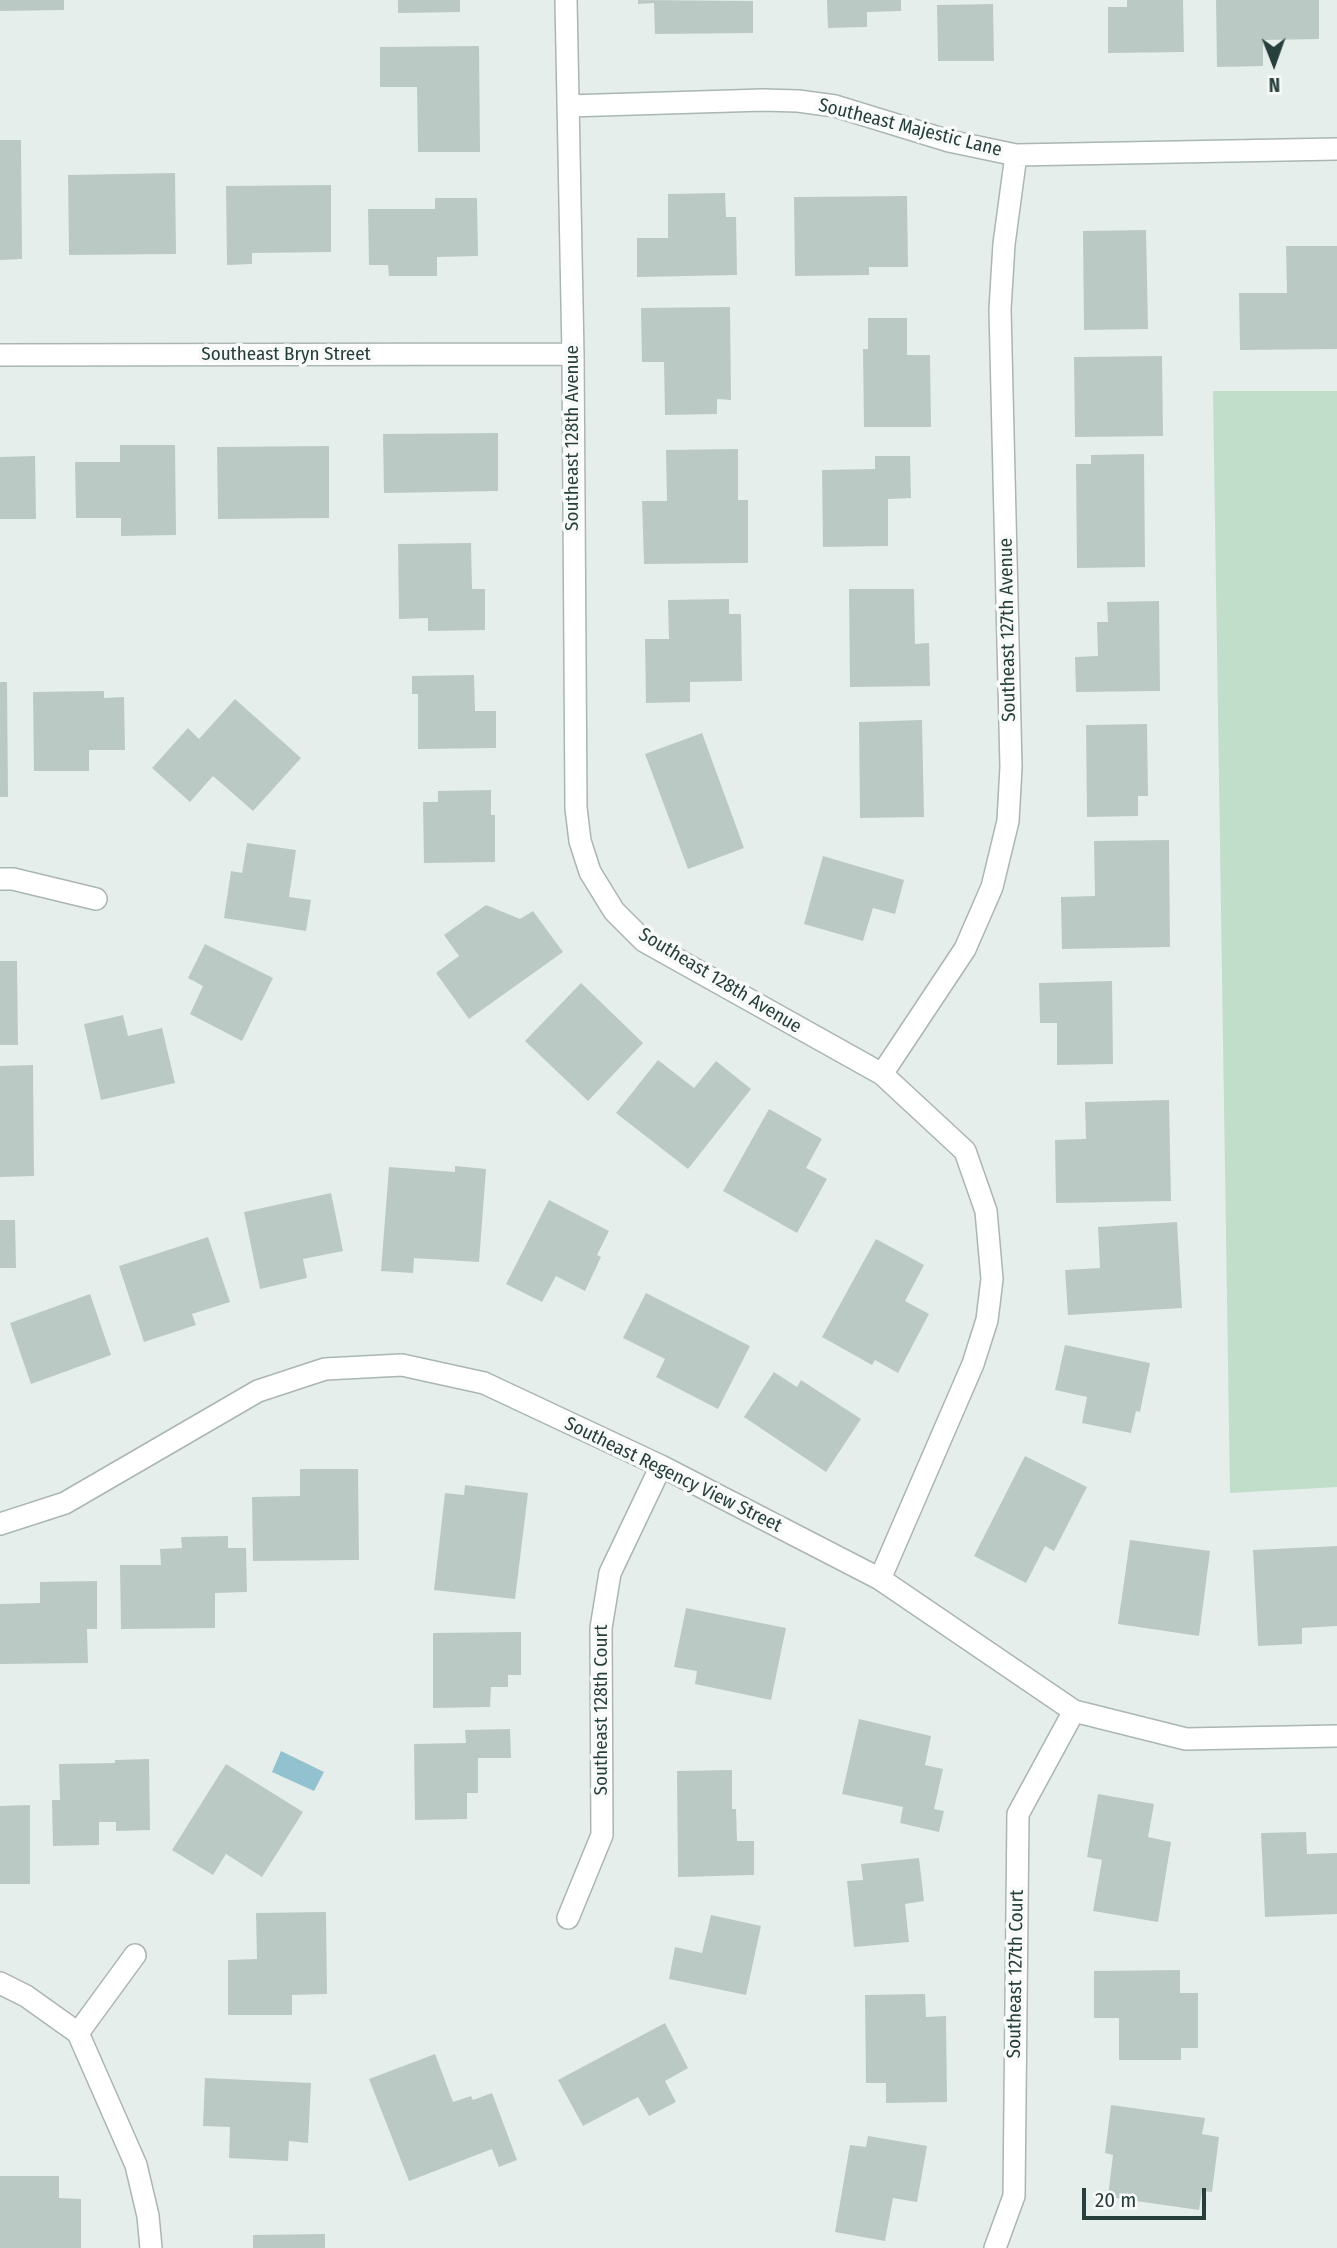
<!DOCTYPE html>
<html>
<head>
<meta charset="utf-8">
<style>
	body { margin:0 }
	#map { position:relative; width:1337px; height:2248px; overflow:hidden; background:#e6eeeb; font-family:"Fira Sans Condensed",sans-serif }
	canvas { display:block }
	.north { position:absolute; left:1239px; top:28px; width:70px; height:70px; -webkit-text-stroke:5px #f7faf9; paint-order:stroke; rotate:179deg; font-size:19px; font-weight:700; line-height:28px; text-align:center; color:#263f3a }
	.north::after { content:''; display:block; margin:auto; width:24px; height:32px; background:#263f3a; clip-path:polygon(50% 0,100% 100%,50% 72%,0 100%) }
	.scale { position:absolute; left:1082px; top:2188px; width:124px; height:32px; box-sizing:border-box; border:4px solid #263f3a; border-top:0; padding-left:9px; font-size:21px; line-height:24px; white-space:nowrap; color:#263f3a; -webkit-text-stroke:5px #f7faf9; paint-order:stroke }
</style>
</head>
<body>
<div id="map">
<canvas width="1337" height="2248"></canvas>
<div class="north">N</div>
<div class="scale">20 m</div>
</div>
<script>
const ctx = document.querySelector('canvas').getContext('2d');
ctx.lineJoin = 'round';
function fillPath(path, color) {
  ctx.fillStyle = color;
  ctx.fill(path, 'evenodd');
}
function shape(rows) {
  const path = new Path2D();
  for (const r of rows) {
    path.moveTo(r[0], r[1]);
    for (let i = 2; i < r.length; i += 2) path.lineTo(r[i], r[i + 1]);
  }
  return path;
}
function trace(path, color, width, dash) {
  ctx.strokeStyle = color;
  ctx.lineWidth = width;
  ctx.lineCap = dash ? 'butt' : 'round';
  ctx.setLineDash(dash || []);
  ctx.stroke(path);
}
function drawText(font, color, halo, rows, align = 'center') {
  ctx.font = font + ' "Fira Sans Condensed",sans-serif';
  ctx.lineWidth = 7;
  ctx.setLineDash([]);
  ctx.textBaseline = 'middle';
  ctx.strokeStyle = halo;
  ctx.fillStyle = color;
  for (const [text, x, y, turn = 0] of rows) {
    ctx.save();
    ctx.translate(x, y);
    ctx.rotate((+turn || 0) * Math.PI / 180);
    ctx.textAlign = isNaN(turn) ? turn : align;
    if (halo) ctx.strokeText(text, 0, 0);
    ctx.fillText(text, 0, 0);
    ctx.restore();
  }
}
fillPath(shape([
	[1213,391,1337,391,1337,1487,1230,1493]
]), '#c1deca');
fillPath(shape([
	[281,1751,324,1772,314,1791,272,1772]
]), '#92c1cf');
fillPath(shape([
	[0,0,64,0,64,10,0,11],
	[398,0,460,0,460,12,398,13],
	[638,0,753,1,753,33,655,34,654,3,638,4],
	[827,0,901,0,901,11,867,12,867,27,828,28],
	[1127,0,1183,0,1184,52,1108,53,1108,7,1127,7],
	[1216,0,1319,0,1319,39,1263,40,1263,66,1217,67],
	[993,4,994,61,938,61,937,5],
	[479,46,480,152,418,152,417,87,380,87,380,47],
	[0,140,21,140,22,259,0,260],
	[175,173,176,254,69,255,68,175],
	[331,185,331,252,252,253,252,264,227,265,226,186],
	[725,193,726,217,736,217,737,275,637,277,637,238,668,238,668,194],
	[907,196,908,267,869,267,869,275,795,276,794,197],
	[435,198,477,198,478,256,437,257,437,276,389,276,388,265,369,265,368,209,435,209],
	[1146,230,1148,329,1084,330,1083,231],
	[1286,246,1337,246,1337,349,1240,350,1239,293,1287,293],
	[730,307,731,400,717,399,717,414,665,415,664,362,642,362,641,308],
	[868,318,907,318,907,355,930,355,931,427,864,427,863,349,868,349],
	[1162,356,1163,436,1075,437,1074,357],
	[498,433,498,491,384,493,383,434],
	[120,445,175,445,176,535,121,536,121,518,76,518,75,462,120,462],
	[329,446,329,518,218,519,217,447],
	[738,449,738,500,748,500,748,563,644,564,642,501,667,501,666,450],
	[1144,454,1145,567,1077,568,1076,464,1091,464,1091,455],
	[35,456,36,519,0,519,0,457],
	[875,456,910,456,911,498,888,499,888,546,823,547,822,470,875,469],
	[471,543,472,589,485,589,485,630,428,631,428,618,399,619,398,544],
	[849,589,914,589,915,644,929,643,930,686,850,687],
	[729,599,729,614,741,614,742,681,690,682,690,702,646,703,645,639,669,639,668,600],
	[1159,601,1160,691,1076,692,1075,657,1098,656,1097,622,1108,622,1107,602],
	[474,675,475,711,496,711,496,748,418,749,418,694,412,694,412,676],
	[0,682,7,682,8,797,0,797],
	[104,691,104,698,124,697,125,750,89,750,89,771,34,771,33,692],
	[235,699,301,758,253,811,213,776,190,802,152,768,188,728,199,739],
	[922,720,924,817,860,818,859,722],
	[1147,724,1148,796,1138,796,1138,816,1087,817,1086,725],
	[702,733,744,848,688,869,645,754],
	[491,790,491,815,495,815,495,862,424,863,423,802,438,802,438,791],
	[1169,840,1170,947,1062,949,1061,897,1095,896,1094,841],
	[247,843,296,850,289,897,311,900,306,931,224,918,231,871,242,873],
	[823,856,904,880,895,914,873,908,863,941,804,924],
	[486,905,520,919,533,911,563,952,469,1019,436,973,459,956,444,935],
	[205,944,273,978,242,1041,190,1014,203,986,188,978],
	[0,961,17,961,18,1045,0,1045],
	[1112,981,1113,1064,1057,1065,1057,1023,1040,1023,1039,983],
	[581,983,643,1043,588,1101,525,1041],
	[123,1015,128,1036,162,1028,175,1083,101,1100,84,1024],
	[658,1060,694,1088,716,1061,751,1089,688,1169,616,1113],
	[33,1065,34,1176,0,1177,0,1066],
	[1169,1100,1171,1201,1056,1203,1055,1140,1086,1139,1085,1102],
	[769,1109,822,1139,806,1168,827,1179,797,1233,723,1191],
	[455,1166,486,1169,479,1262,414,1258,413,1273,381,1271,389,1167,455,1172],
	[331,1193,343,1251,303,1259,307,1278,260,1289,244,1212],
	[549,1200,609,1231,597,1255,601,1257,585,1291,556,1276,542,1302,506,1284],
	[0,1220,15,1220,16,1268,0,1268],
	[1177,1222,1182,1308,1068,1315,1065,1270,1100,1268,1098,1227],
	[208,1237,230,1302,192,1314,196,1325,144,1342,119,1266],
	[876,1239,924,1265,905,1301,929,1314,898,1373,875,1360,872,1365,822,1337],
	[646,1293,750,1346,718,1409,656,1377,665,1359,623,1338],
	[90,1294,111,1355,31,1384,10,1323],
	[1065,1345,1150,1363,1140,1412,1136,1411,1131,1433,1082,1423,1087,1397,1055,1390],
	[774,1372,797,1387,801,1380,861,1419,826,1472,744,1417],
	[1025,1456,1087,1487,1054,1551,1045,1546,1026,1583,974,1556],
	[300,1469,358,1469,359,1560,253,1561,252,1497,300,1496],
	[465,1485,528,1493,515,1599,434,1590,445,1493,464,1495],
	[228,1536,228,1548,246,1548,247,1592,215,1593,215,1628,121,1629,120,1565,161,1565,160,1549,182,1548,181,1537],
	[1130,1540,1210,1551,1199,1636,1118,1624],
	[1337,1546,1337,1626,1302,1628,1302,1644,1258,1646,1253,1550],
	[97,1581,97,1629,87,1629,88,1663,0,1664,0,1604,40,1603,40,1582],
	[686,1608,786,1628,771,1700,695,1684,697,1671,674,1667],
	[521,1632,521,1675,508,1675,508,1687,491,1687,490,1707,433,1708,433,1633],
	[859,1719,931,1736,925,1765,943,1769,934,1809,944,1811,939,1832,900,1823,903,1807,842,1794],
	[510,1729,511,1758,478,1758,478,1793,467,1793,467,1819,415,1820,414,1744,466,1743,465,1730],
	[149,1759,150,1830,116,1831,116,1822,99,1822,99,1845,53,1846,52,1800,60,1800,59,1764,115,1763,115,1760],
	[226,1764,303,1812,262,1877,226,1854,213,1875,172,1850],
	[732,1770,732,1809,736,1809,737,1841,754,1841,754,1875,678,1877,677,1771],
	[1098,1794,1154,1804,1148,1837,1171,1842,1158,1922,1093,1911,1102,1860,1087,1857],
	[30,1805,30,1884,0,1884,0,1806],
	[1306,1832,1307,1854,1337,1853,1337,1914,1265,1917,1261,1833],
	[919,1858,924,1901,905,1904,909,1942,854,1947,847,1881,863,1880,861,1864],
	[326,1912,327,1994,292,1995,292,2015,228,2015,228,1960,257,1959,256,1913],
	[711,1915,761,1926,746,1995,669,1979,675,1947,702,1953],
	[1180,1970,1180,1993,1198,1993,1198,2048,1181,2048,1181,2060,1119,2060,1119,2018,1094,2018,1094,1971],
	[925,1994,926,2017,946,2016,947,2102,886,2103,886,2083,866,2083,865,1995],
	[665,2023,688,2068,665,2081,676,2102,649,2116,638,2097,583,2126,558,2080],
	[435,2054,453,2102,471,2096,473,2100,492,2093,517,2160,499,2167,492,2149,409,2181,369,2079],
	[205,2078,311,2083,308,2143,289,2141,288,2161,229,2158,230,2127,203,2126],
	[1111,2105,1205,2118,1202,2134,1219,2137,1212,2192,1202,2191,1199,2210,1108,2197,1113,2155,1105,2153],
	[868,2136,927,2146,917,2202,893,2198,885,2241,835,2232,850,2145,866,2147],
	[0,2176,59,2176,59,2198,81,2199,81,2248,0,2248],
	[325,2234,325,2248,253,2248,253,2235]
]), '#bbc9c4');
const lane = shape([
	[78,2033,135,1955]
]);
const street = shape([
	[566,0,573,354,576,808,580,841,590,872,614,911,644,941,882,1074,965,1151,986,1211,992,1279,987,1320,973,1364,880,1579],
	[568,106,763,100,798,101,835,106,949,141,1016,155,1337,149],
	[0,355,573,354],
	[0,879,13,879,96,899],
	[882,1074,965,949,992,887,1008,821,1011,767,1000,309,1004,244,1016,155],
	[0,1524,65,1503,258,1391,325,1369,402,1365,484,1383,661,1466,880,1579,1074,1711,1186,1739,1337,1736],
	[568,1918,602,1835,601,1628,610,1573,661,1466],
	[0,1983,26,1996,78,2033,136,2165,148,2216,151,2248],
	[995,2248,1014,2196,1018,1814,1074,1711]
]);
trace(lane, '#a9b6b2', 24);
trace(street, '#a9b6b2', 24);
trace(lane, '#fff', 21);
trace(street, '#fff', 21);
drawText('19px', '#263f3a', '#f7faf9', [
	["Southeast Majestic Lane",910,128,14],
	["Southeast Bryn Street",286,355],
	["Southeast 128th Avenue",573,438,-90],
	["Southeast 127th Avenue",1008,630,-91],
	["Southeast 128th Avenue",720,981,31],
	["Southeast Regency View Street",673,1475,26],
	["Southeast 128th Court",602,1710,-90],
	["Southeast 127th Court",1016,1974,-89]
]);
</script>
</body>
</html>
